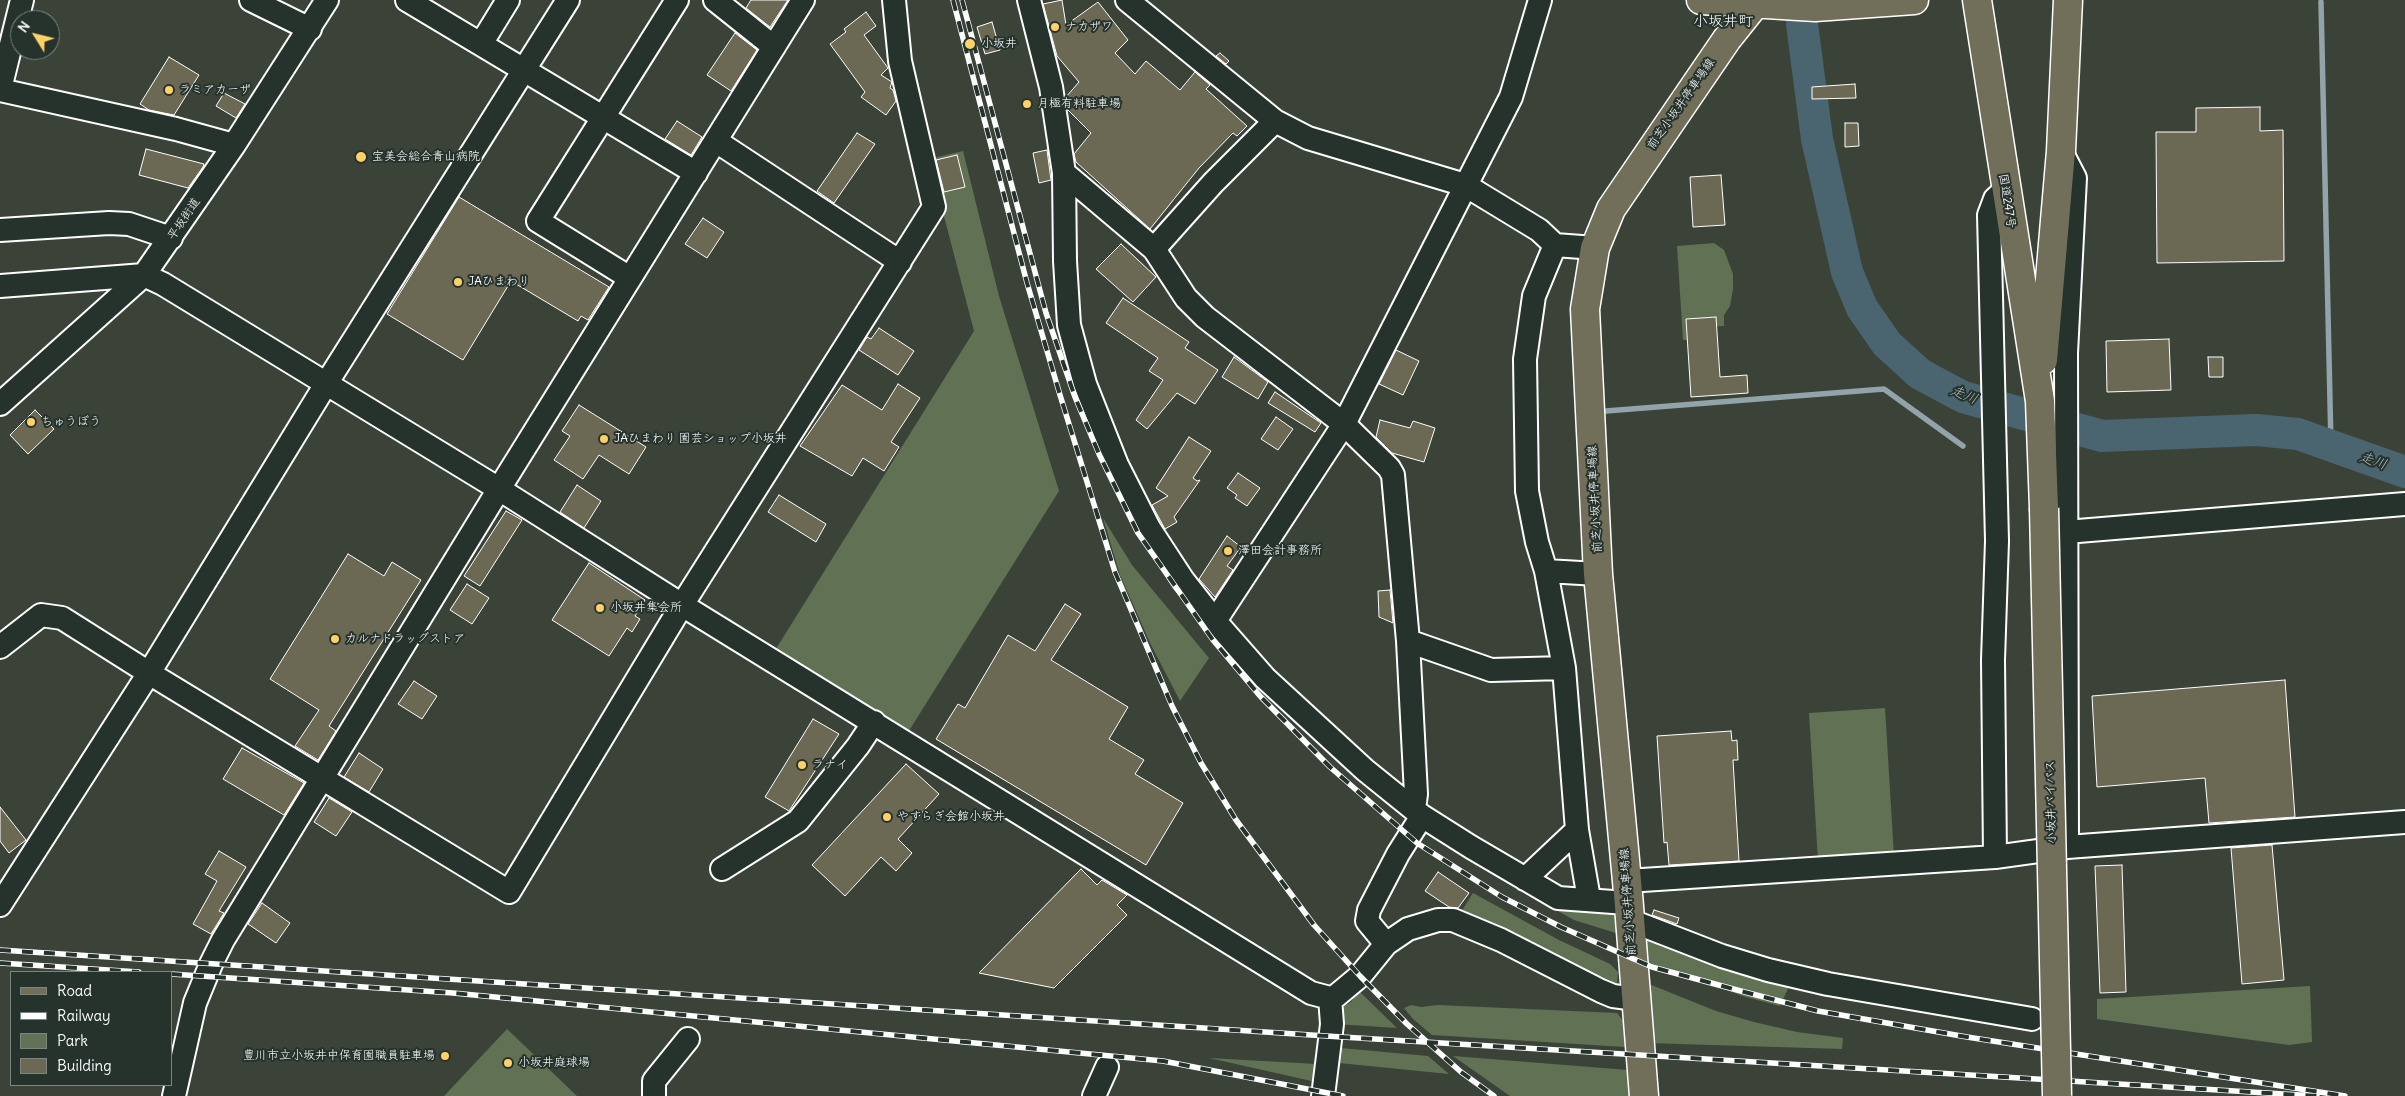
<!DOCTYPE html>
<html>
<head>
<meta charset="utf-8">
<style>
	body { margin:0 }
	#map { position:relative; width:2405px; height:1096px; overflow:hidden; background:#3b4339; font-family:Delius,sans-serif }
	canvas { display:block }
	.legend { position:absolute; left:10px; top:971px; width:162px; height:115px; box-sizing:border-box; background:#26332d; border:1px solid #7d8581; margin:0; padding:6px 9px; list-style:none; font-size:15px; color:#fff }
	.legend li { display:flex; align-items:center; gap:10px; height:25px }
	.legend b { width:25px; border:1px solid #7d8581 }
	.north { position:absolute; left:10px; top:10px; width:50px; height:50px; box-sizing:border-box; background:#26332d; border:1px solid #7d8581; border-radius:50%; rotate:306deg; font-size:14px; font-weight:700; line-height:20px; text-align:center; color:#fff }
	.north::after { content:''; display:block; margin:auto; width:18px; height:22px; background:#ffd166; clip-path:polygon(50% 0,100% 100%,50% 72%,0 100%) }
</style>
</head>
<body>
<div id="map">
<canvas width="2405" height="1096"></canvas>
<ul class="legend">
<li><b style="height:6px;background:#716e59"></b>Road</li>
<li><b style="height:6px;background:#fff"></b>Railway</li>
<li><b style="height:14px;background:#607154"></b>Park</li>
<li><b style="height:14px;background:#6b6854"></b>Building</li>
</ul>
<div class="north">N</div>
</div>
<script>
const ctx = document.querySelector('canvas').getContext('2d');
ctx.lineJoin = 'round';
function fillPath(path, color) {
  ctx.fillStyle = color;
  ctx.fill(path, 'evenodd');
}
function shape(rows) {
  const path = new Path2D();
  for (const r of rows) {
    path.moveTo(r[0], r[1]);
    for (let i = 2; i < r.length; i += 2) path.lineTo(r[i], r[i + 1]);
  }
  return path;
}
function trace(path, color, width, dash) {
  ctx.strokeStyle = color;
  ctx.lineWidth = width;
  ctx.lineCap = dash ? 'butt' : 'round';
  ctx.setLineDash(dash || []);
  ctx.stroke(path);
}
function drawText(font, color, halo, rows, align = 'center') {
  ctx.font = font + ' Delius,"Klee One",sans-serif';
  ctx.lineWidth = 4;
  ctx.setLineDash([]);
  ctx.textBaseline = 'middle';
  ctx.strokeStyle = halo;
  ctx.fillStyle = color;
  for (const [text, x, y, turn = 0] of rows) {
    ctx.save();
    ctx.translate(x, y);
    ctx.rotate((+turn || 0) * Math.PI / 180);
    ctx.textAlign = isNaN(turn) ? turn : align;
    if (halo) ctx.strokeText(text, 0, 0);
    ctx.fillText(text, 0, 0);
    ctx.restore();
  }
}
fillPath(shape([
	[963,151,999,296,1059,491,907,734,774,652,974,331,929,159],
	[1714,243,1724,250,1733,274,1733,289,1730,306,1724,315,1724,326,1698,327,1699,340,1683,340,1677,246],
	[1103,518,1132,565,1209,658,1180,701,1151,645,1120,575],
	[1885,708,1894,856,1818,861,1809,713],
	[1421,827,1528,886,1618,910,1619,934,1574,920,1471,862],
	[1473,893,1559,940,1610,964,1618,972,1617,984,1461,912],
	[1642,934,1791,982,1780,1006,1746,997,1645,961],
	[1644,982,1716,1011,1754,1022,1797,1032,1843,1038,1842,1049,1647,1043],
	[2310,986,2312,1042,2289,1045,2097,1019,2097,999],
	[1359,991,1397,1028,1335,1024,1337,1011,1351,1002],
	[1411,1005,1421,1007,1438,1005,1617,1013,1624,1022,1625,1047,1432,1035,1413,1019,1404,1008],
	[507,1029,577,1096,444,1096],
	[1330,1047,1428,1056,1449,1074,1329,1062],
	[1453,1056,1628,1070,1631,1096,1510,1096],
	[1209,1058,1317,1064,1316,1082]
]), '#607154');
trace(shape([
	[2321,2,2331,446],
	[1802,24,1805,14],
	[1606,411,1884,389,1963,446]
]), '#92a3a9', 5.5);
trace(shape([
	[1802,0,1802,24,1817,139,1847,272,1862,308,1887,344,1920,374,1963,397,2102,436,2256,430,2298,434,2405,472]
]), '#4a6570', 32);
const building = shape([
	[751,0,788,0,770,27,746,8,751,0],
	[1062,0,1066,25,1098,2,1128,40,1115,53,1135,74,1146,61,1180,90,1195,72,1210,85,1206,89,1247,126,1237,136,1233,133,1199,168,1150,229,1076,162,1074,154,1091,133,1068,110,1066,97,1079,82,1057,56,1043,4,1062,0],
	[866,12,876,26,864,35,888,68,881,75,892,82,890,88,893,90,896,101,886,115,861,97,865,92,830,44,846,32,844,29,866,12],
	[992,22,1000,50,985,54,977,27,992,22],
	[735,33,757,50,731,91,707,75,735,33],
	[1220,53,1229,61,1226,64,1216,56,1220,53],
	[169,57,199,75,174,115,149,110,140,104,169,57],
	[1855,84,1856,98,1812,99,1812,87,1855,84],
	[224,93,245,104,236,118,216,106,224,93],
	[2260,107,2260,131,2283,130,2284,261,2157,263,2156,132,2196,132,2196,108,2260,107],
	[677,121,702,137,691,155,665,139,677,121],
	[1845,123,1858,123,1859,146,1845,147,1845,123],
	[857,133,875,144,834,203,817,191,857,133],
	[146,149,204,164,203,167,188,188,139,175,146,149],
	[1047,150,1051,180,1039,183,1033,153,1047,150],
	[957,155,965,187,944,192,936,160,957,155],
	[1721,175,1725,225,1693,227,1690,177,1721,175],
	[459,197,609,287,588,320,581,316,578,321,511,281,463,360,387,314,459,197],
	[703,218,724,232,707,258,685,244,703,218],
	[1121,244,1156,277,1133,302,1096,269,1121,244],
	[1123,298,1189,342,1185,348,1218,370,1195,404,1177,393,1147,429,1136,420,1163,380,1149,371,1158,358,1106,323,1123,298],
	[1716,317,1720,377,1747,375,1748,393,1691,397,1686,319,1716,317],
	[879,328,914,351,898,375,859,350,867,337,871,339,879,328],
	[2169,339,2171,390,2107,392,2106,341,2169,339],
	[1396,350,1419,361,1403,395,1379,384,1396,350],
	[1234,357,1268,382,1258,399,1222,377,1234,357],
	[2208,357,2223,357,2223,377,2209,377,2208,357],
	[898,384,920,398,891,442,899,447,884,471,863,458,852,476,800,446,842,385,882,410,898,384],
	[1275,392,1321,423,1315,432,1268,403,1275,392],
	[579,405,646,447,629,474,599,455,583,479,554,460,570,436,562,431,579,405],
	[35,410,54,429,28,454,10,435,35,410],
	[1276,417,1293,429,1278,450,1261,439,1276,417],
	[1380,420,1410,428,1413,421,1435,428,1424,462,1392,453,1376,437,1380,420],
	[1189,437,1211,451,1193,478,1197,481,1200,480,1174,517,1177,522,1165,529,1152,505,1168,496,1156,488,1189,437],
	[1238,473,1260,488,1247,506,1235,498,1237,495,1227,488,1238,473],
	[577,485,601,501,584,528,560,512,577,485],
	[779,495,826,524,816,542,768,512,779,495],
	[506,511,522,520,480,586,464,576,506,511],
	[1227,536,1241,547,1227,566,1233,570,1215,597,1199,579,1227,536],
	[348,554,384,576,392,562,421,580,329,726,336,731,318,760,295,746,319,710,270,679,348,554],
	[589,563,645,600,635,616,640,619,632,632,627,628,609,656,552,620,589,563],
	[467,584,489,598,472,624,450,610,467,584],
	[1390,590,1393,623,1379,617,1378,591,1390,590],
	[1065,604,1081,614,1051,660,1128,707,1109,739,1144,760,1135,774,1183,803,1146,865,936,739,958,704,965,708,1008,635,1035,651,1065,604],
	[2285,680,2295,817,2209,823,2205,778,2097,787,2092,696,2285,680],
	[414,681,437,696,422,719,398,704,414,681],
	[813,719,839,734,789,811,765,797,813,719],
	[1731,731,1732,741,1737,740,1738,760,1733,760,1739,861,1669,865,1667,842,1664,843,1657,736,1731,731],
	[242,748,304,783,284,815,223,779,242,748],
	[359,753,383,769,369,792,344,777,359,753],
	[906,764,939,794,898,839,912,853,896,871,881,857,845,896,812,865,906,764],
	[329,798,352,812,336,836,314,822,329,798],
	[0,807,26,840,9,853,0,841,0,807],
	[2272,845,2284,980,2242,984,2231,848,2272,845],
	[219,851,246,867,219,911,224,913,211,934,193,924,217,881,205,874,219,851],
	[2122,865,2126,992,2100,993,2095,866,2122,865],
	[1081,869,1097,885,1102,880,1127,895,1117,905,1127,915,1054,988,979,973,1081,869],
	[1438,872,1469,893,1458,908,1449,907,1425,891,1438,872],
	[262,903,290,923,276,943,248,924,262,903],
	[1654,910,1679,918,1677,924,1652,915,1654,910]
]);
fillPath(building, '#6b6854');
trace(building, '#fff', 1);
const minor = shape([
	[251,0,310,29],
	[407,0,696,173],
	[715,0,774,47],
	[1029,0,1051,87,1064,173,1154,249,1186,298,1205,317,1344,424,1215,621],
	[1127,0,1275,121,1308,138,1465,185,1539,230,1555,245,1595,248],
	[481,44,508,0],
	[0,89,22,0],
	[0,90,176,129,234,145],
	[716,141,900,262],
	[2061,151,2075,178,2066,353,2067,847],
	[1064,173,1065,261,1069,325,1085,384,1117,465,1149,528,1183,580,1215,621,1265,678,1365,770,1422,816,1471,847,1558,898,1627,903],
	[0,230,109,223,129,224,171,238],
	[1555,245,1534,296,1525,359,1527,491,1537,542,1546,571,1598,574],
	[1154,249,1213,183,1275,121],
	[630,278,538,221,677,0],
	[0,286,144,275,163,284,499,489,682,605,1311,993,1330,998,1336,996,1360,976,1386,944,1408,929,1438,920,1453,920,1501,940,1601,991,1613,996,1636,999],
	[0,404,144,275,234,145,327,0],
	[2066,532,2405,504],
	[1546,571,1564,668,1577,830,1589,899],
	[1408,641,1491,670,1564,668],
	[0,647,41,615,62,618,149,673,509,892,682,605,934,207,900,61,894,0],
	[1414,809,1416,794,1408,641,1393,475,1389,468,1344,424,1511,97,1540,0],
	[1995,857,1993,660,1997,541,1989,215,1995,199,2005,190],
	[722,869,798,821,858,746,874,722],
	[1525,879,1577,830],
	[1627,881,1995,857,2067,847,2405,822],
	[0,905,149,673,326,384,568,0],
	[1629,920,1722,956,1768,970,1828,984,2032,1019],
	[1386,944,1367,921,1369,910,1398,854,1422,816],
	[174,1096,195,1003,211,964,223,940,499,489,803,0],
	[654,1096,654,1081,688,1039],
	[1094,1096,1107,1067],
	[1323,1096,1332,1024,1330,998]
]);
const major = shape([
	[1701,0,1815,7,1914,0],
	[1644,1096,1627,881,1598,574,1585,309,1595,248,1611,209,1727,39,1755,4]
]);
const highway = shape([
	[1977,0,2040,401,2044,508],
	[2043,360,2061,151,2068,0]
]);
trace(minor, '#fff', 26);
trace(major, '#fff', 31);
trace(highway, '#fff', 31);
trace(minor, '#26332d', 22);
trace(major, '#716e59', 28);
trace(highway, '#716e59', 28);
const rail = shape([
	[953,0,1027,283,1060,395,1115,572,1172,706,1201,763,1236,820,1314,925,1360,976,1407,1024,1461,1072,1494,1096],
	[962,0,1046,313,1075,397,1099,454,1138,533,1213,640,1260,696,1330,767,1417,843,1502,897,1561,927,1652,967,1737,990,1818,1011,1967,1037,2345,1096],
	[0,950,1342,1037,2317,1096],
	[0,963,139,972],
	[171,974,453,993,1163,1061,1343,1096]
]);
trace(rail, '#fff', 5.5);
trace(rail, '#26332d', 4, [11]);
const highwayBridge = shape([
	[2044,508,2057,1096]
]);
trace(highwayBridge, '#fff', 31, []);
trace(highwayBridge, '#716e59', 28);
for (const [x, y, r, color] of [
	[1055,27,5,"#ffd166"],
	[970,44,6,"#ffd166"],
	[169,90,5,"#ffd166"],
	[1027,104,5,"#ffd166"],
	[361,157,6,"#ffd166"],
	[458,282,5,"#ffd166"],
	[31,422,5,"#ffd166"],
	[604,439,5,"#ffd166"],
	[1228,551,5,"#ffd166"],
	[600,608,5,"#ffd166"],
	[335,639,5,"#ffd166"],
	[802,765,5,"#ffd166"],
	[887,817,5,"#ffd166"],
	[445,1056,5,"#ffd166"],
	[508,1063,5,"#ffd166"]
]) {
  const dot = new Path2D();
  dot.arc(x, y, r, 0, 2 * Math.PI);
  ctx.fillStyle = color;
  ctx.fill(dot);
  trace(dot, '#26332d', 2);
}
drawText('12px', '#fff', '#26332d', [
	["ナカザワ",1065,27],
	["小坂井",981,44],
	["ラミアカーザ",179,90],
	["月極有料駐車場",1037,104],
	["宝美会総合青山病院",372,157],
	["JAひまわり",468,282],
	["ちゅうぼう",41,422],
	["JAひまわり 園芸ショップ小坂井",614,439],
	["澤田会計事務所",1238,551],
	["小坂井集会所",610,608],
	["カルナドラッグストア",345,639],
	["ラナイ",812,765],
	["やすらぎ会館小坂井",897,817],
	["豊川市立小坂井中保育園職員駐車場",435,1056,"right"],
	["小坂井庭球場",518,1063]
], 'left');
drawText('12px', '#fff', '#26332d', [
	["前芝小坂井停車場線",1681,104,-55],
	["国道247号",2007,201,81],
	["平坂街道",184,219,-56],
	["前芝小坂井停車場線",1595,499,-93],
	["小坂井バイパス",2051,802,-91],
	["前芝小坂井停車場線",1628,902,-94]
]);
drawText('italic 14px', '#aebabf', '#26332d', [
	["走川",1964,395,22],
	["走川",2373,461,19]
]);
drawText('15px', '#fff', '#26332d', [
	["小坂井町",1723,22]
]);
</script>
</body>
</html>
